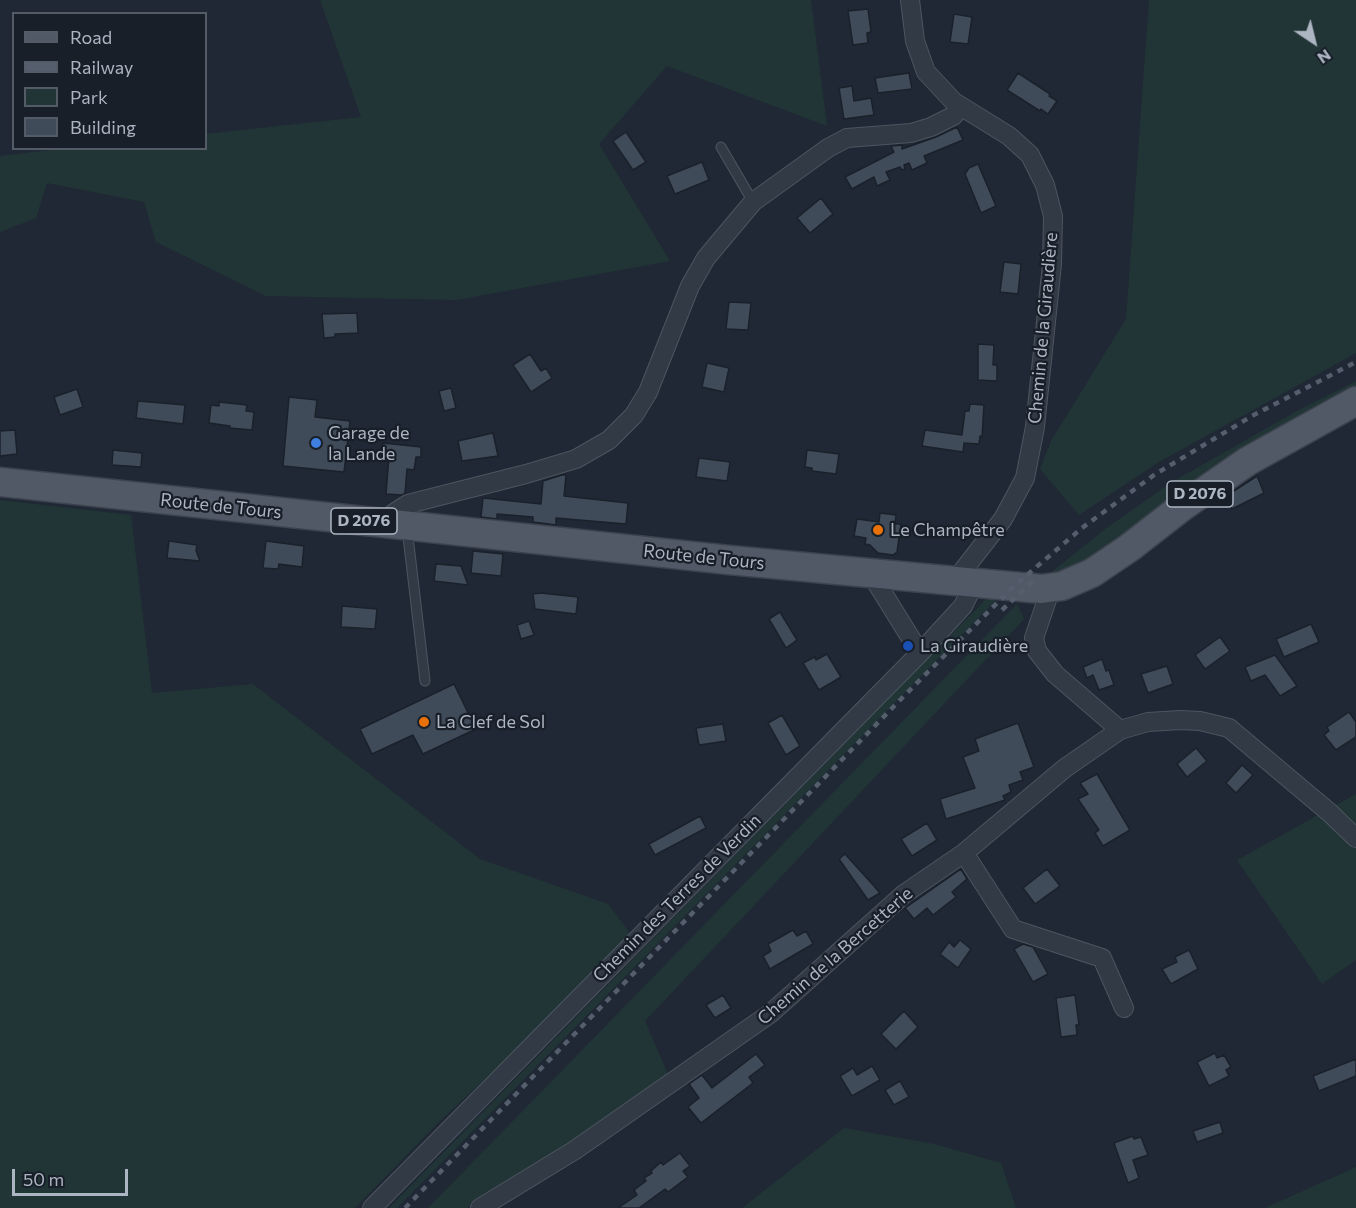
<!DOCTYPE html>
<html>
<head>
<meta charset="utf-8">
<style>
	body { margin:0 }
	#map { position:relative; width:1356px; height:1208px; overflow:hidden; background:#1f2834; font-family:Commissioner,sans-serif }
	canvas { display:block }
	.legend { position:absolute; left:12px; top:12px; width:195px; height:138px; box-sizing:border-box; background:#181f29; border:2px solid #535b66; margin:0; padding:8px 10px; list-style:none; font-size:18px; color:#acb5c2 }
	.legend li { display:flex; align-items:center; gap:12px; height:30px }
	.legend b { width:30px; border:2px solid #535b66 }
	.north { position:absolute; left:1284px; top:12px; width:60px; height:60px; -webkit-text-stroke:4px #181f29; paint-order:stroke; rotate:145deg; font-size:16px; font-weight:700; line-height:24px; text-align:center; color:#acb5c2 }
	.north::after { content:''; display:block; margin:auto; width:21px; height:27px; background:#acb5c2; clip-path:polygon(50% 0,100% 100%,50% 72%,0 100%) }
	.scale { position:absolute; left:12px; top:1169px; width:116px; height:27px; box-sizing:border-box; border:3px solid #acb5c2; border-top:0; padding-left:8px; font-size:18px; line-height:21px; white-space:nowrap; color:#acb5c2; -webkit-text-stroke:4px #181f29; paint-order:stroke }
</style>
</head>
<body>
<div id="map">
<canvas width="1356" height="1208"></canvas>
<ul class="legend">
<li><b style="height:8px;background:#505965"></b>Road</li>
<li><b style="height:8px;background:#545e6c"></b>Railway</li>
<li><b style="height:16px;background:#223536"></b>Park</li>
<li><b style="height:16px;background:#404b59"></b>Building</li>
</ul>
<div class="north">N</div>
<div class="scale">50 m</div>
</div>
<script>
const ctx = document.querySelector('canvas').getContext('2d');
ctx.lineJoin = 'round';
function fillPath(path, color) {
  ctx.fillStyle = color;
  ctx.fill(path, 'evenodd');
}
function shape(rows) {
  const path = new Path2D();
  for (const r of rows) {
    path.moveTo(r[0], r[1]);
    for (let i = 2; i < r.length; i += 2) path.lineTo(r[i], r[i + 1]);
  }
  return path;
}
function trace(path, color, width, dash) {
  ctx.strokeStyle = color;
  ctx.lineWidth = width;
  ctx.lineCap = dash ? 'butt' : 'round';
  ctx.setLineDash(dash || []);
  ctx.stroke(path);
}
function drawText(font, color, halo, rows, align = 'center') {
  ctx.font = font + ' Commissioner,sans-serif';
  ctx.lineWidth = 4.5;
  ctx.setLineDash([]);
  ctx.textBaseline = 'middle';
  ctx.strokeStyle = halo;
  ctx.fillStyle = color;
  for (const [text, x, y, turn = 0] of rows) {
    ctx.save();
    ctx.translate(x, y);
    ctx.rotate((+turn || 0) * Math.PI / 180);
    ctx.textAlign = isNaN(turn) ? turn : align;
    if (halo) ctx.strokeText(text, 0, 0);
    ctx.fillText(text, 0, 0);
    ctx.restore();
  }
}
fillPath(shape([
	[320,0,811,0,827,126,667,66,599,144,670,261,456,300,266,296,156,242,144,202,47,183,36,218,0,232,0,156,69,148,206,148,206,134,361,117],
	[1149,0,1356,0,1356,353,1159,462,1079,515,1040,469,1051,441,1126,319],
	[1356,381,1356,391,1086,562,1048,575,1105,529,1172,482,1297,411],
	[0,500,131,515,152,693,253,684,480,859,608,904,635,940,440,1121,355,1208,0,1208],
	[987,598,996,600,397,1208,389,1208],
	[1017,604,1024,619,645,1021,670,1079,467,1208,428,1208],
	[1356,794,1356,960,1322,984,1237,860],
	[844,1128,934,1144,1001,1163,1016,1208,742,1208],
	[1356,1167,1356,1208,1265,1208]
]), '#223536');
const building = shape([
	[868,9,871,32,867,33,868,43,853,45,848,11,868,9],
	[954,14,972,17,968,44,950,42,954,14],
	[909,73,912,89,878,93,875,78,909,73],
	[1018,73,1050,94,1049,96,1057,101,1048,114,1041,109,1040,111,1007,90,1018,73],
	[852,86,854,101,871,98,874,115,844,119,839,88,852,86],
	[957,127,963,140,924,156,927,163,912,170,909,163,904,165,905,169,902,170,900,167,886,172,890,180,877,186,874,177,852,189,845,177,894,152,891,146,902,145,902,149,936,137,957,127],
	[626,132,646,162,633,170,613,141,626,132],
	[702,162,709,180,675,194,667,176,702,162],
	[978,164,996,206,981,213,965,174,969,168,978,164],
	[821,198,833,214,810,233,797,218,821,198],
	[1004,262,1021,264,1018,294,1000,292,1004,262],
	[729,302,751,303,748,330,726,329,729,302],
	[357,313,358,333,335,334,335,337,324,338,322,314,357,313],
	[978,344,994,345,993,365,997,365,997,381,978,380,978,344],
	[530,354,541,371,546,368,552,378,531,392,513,365,530,354],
	[707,363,729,368,724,392,702,387,707,363],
	[451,388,456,408,444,411,439,391,451,388],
	[77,389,83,407,60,415,54,397,77,389],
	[289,397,317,400,315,417,350,421,344,472,283,466,289,397],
	[138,401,185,405,183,424,136,418,138,401],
	[219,402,247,405,246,411,254,412,252,430,230,428,230,426,209,423,211,405,219,406,219,402],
	[970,404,984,405,982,437,980,436,979,444,964,443,963,452,922,446,925,430,962,435,965,411,969,411,970,404],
	[15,430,17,454,0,456,0,431,15,430],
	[493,433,498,456,462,461,458,441,493,433],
	[383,443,421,447,421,457,416,457,414,470,407,469,405,493,402,495,386,494,389,456,381,455,383,443],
	[113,450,142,453,141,467,112,465,113,450],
	[807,450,839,454,836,474,812,471,812,468,805,467,807,450],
	[699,458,730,462,727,481,696,477,699,458],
	[562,475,566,475,564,496,628,503,626,524,556,518,556,525,533,522,533,517,497,514,497,519,481,517,483,498,541,504,543,481,562,475],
	[1257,476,1264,493,1232,509,1226,496,1257,476],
	[880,513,896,515,895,524,901,524,897,552,893,555,878,553,870,545,865,544,866,538,854,536,857,519,879,522,880,513],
	[169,541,197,545,196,551,200,561,167,558,169,541],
	[266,541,304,546,302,567,279,564,278,569,263,568,266,541],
	[473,551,503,554,501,576,471,573,473,551],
	[436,564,461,566,468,585,434,581,436,564],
	[541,593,578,597,576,614,535,609,533,594,541,593],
	[342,606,377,609,375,629,341,627,342,606],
	[780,612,797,640,786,648,769,619,780,612],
	[529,621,534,635,521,639,517,625,529,621],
	[1311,624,1319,642,1284,657,1276,639,1311,624],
	[1220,637,1230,651,1205,669,1195,655,1220,637],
	[827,654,841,677,819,690,803,663,815,657,816,660,827,654],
	[1275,655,1297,686,1280,696,1265,675,1251,681,1245,667,1275,655],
	[1102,659,1106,671,1109,670,1114,685,1099,690,1093,675,1087,678,1083,667,1102,659],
	[1167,666,1173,684,1148,693,1141,674,1167,666],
	[454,684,476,729,423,754,413,735,372,754,360,729,454,684],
	[1349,712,1356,722,1356,737,1336,750,1324,735,1329,731,1327,727,1349,712],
	[782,715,800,746,786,755,768,723,782,715],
	[1018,723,1034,767,1020,772,1023,780,1009,785,1011,792,1003,796,1005,800,946,819,940,799,975,788,963,757,979,751,975,739,1018,723],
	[723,724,726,741,699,745,696,728,723,724],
	[1196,748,1207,761,1187,777,1177,764,1196,748],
	[1242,765,1253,775,1236,793,1226,783,1242,765],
	[1097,774,1130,830,1103,846,1095,833,1099,830,1078,799,1088,794,1080,783,1097,774],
	[700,816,706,828,655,855,649,844,700,816],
	[927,823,937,840,912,856,901,839,927,823],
	[845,854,874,886,880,893,868,900,839,859,845,854],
	[961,869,967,879,952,892,956,897,933,915,927,908,914,919,905,908,961,869],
	[1047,869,1060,886,1035,904,1023,888,1047,869],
	[793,930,797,936,806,931,813,944,770,969,763,956,771,951,768,944,793,930],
	[960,940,971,949,958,968,940,954,949,942,954,947,960,940],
	[1023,944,1033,947,1048,974,1033,982,1014,949,1023,944],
	[1189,950,1198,969,1171,984,1162,969,1177,962,1175,957,1189,950],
	[723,995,731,1008,715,1018,706,1005,723,995],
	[1075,995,1079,1025,1076,1025,1077,1035,1061,1037,1056,998,1075,995],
	[904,1011,918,1027,896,1049,881,1034,904,1011],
	[1215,1053,1217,1058,1224,1055,1231,1067,1226,1070,1229,1076,1209,1086,1197,1062,1215,1053],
	[756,1054,765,1065,749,1077,753,1083,701,1123,688,1107,699,1098,689,1084,702,1075,712,1088,756,1054],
	[1356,1059,1356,1076,1319,1091,1313,1076,1356,1059],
	[872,1066,880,1080,852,1096,840,1076,853,1068,857,1075,872,1066],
	[900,1081,909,1097,894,1105,885,1090,900,1081],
	[1220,1122,1223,1133,1197,1142,1193,1131,1220,1122],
	[1133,1136,1134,1139,1141,1137,1148,1155,1133,1160,1139,1178,1128,1183,1114,1143,1133,1136],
	[680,1153,690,1166,683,1171,688,1177,668,1192,665,1189,639,1208,618,1208,637,1195,634,1190,646,1181,644,1178,652,1173,651,1171,661,1162,663,1165,680,1153]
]);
fillPath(building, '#404b59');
trace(building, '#1a212b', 1.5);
const lane = shape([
	[721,147,753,202],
	[407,528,425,681]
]);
const street = shape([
	[910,0,915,41,926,72,954,102,1009,136,1030,155,1045,185,1053,216,1052,264,1035,427,1025,478,1003,519,954,582],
	[389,524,394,513,408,504,526,474,576,459,609,440,634,415,648,392,690,286,706,258,753,202,828,148,847,138,911,133,931,127,953,116,961,107],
	[871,574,920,653],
	[1051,588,1034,638,1037,651,1055,674,1120,730,1148,722,1180,720,1200,721,1229,728,1330,813,1356,838],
	[964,853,1013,929,1102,958,1124,1008],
	[372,1208,920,653,963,606,974,584],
	[480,1208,575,1150,771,1013,904,894,964,853,1065,768,1120,730]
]);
const primary = shape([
	[0,482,729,560,1042,589,1062,586,1092,573,1129,548,1183,506,1248,461,1356,401]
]);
trace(lane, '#4d5560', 11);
trace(street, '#4d5560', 20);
trace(primary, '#3c434e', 31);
trace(lane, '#323a45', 9);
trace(street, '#323a45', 18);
trace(primary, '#505965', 28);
trace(shape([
	[1002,610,1033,581],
	[405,1208,903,697,1013,587,1082,528,1154,475,1252,416,1356,362]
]), '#545e6c', 4.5, [6, 6]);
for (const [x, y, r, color] of [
	[316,443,6,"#3f7fe0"],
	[878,530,6,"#e8710a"],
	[908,646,6,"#1a4fb4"],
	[424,722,6,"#e8710a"]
]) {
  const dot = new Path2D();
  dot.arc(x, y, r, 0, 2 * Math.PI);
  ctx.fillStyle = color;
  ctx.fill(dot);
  trace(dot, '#181f29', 2);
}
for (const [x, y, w] of [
	[1200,494,66],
	[364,521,66]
]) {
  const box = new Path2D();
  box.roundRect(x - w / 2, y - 13, w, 26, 4.5);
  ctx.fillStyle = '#181f29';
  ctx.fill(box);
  trace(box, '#acb5c2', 1.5);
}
drawText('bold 16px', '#acb5c2', null, [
	["D 2076",1200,494],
	["D 2076",364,521]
]);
drawText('18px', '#acb5c2', '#181f29', [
	["Chemin de la Giraudière",1043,328,-85],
	["Route de Tours",221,506,6],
	["Route de Tours",704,557,6],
	["Chemin des Terres de Verdin",677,898,-45],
	["Chemin de la Bercetterie",835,956,-41]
]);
drawText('18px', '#acb5c2', '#181f29', [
	["Garage de",328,433],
	["la Lande",328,454],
	["Le Champêtre",890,530],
	["La Giraudière",920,646],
	["La Clef de Sol",436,722]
], 'left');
</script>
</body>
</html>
